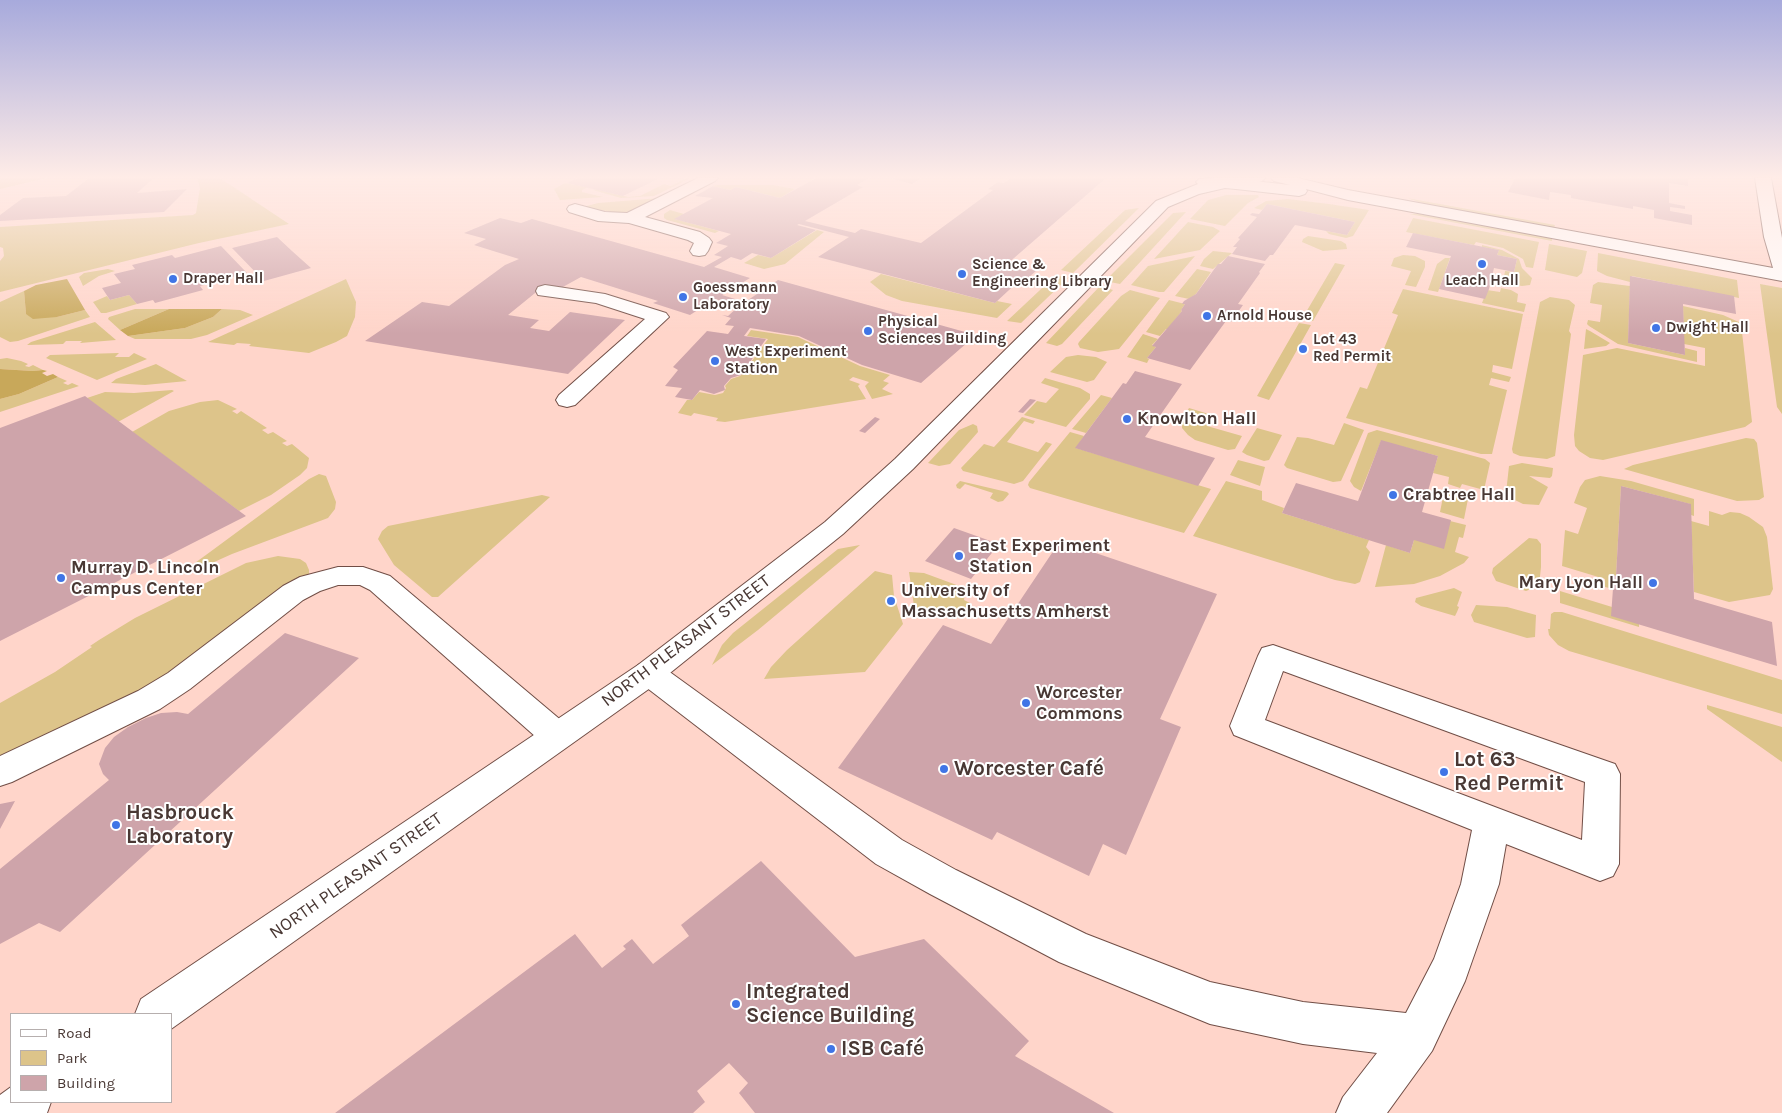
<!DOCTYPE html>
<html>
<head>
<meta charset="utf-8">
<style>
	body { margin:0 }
	#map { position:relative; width:1782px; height:1113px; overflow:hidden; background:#ffd5ca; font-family:Karla,sans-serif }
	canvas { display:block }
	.legend { position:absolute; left:10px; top:1013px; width:162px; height:90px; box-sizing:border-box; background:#fff; border:1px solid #b6afae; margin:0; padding:6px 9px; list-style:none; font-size:15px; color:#493834 }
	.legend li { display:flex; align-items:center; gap:10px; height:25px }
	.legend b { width:25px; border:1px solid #b6afae }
</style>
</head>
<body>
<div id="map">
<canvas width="1782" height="1113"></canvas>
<ul class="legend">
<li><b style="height:6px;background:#fff"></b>Road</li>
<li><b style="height:14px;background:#ddc48a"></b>Park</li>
<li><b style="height:14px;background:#cea4aa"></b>Building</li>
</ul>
</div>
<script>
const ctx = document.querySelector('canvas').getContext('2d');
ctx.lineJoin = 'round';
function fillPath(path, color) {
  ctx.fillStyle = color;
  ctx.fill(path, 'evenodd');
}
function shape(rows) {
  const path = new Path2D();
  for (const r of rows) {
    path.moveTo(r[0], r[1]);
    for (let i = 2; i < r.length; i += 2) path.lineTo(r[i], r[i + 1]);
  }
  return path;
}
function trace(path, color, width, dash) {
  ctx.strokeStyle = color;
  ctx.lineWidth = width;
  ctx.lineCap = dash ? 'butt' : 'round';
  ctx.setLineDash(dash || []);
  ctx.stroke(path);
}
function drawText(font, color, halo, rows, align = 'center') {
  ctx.font = font + ' Karla,sans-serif';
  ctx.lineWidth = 4;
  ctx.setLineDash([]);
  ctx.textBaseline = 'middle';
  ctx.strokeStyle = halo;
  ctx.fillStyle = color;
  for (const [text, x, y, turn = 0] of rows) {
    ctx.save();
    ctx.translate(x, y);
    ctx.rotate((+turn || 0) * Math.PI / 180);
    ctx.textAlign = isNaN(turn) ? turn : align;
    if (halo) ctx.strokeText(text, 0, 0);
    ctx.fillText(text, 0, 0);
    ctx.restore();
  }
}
fillPath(shape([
	[0,178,47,178,0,189],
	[197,178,220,178,289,224,199,243,0,292,0,261,4,256,3,248,0,247,0,227,193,215,196,213,200,188],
	[686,178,691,178,654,196,621,198,593,190,595,189,628,197,640,196,664,184,671,186],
	[565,183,588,187,582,190,582,192,603,197,560,200,554,189],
	[717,185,773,185,795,189,780,198,736,187,730,190,713,186],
	[1226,195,1258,195,1259,197,1248,203,1225,226,1190,219,1208,200],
	[660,198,633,211,619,213,583,207,598,203],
	[1407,198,1555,225,1554,228,1425,204],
	[1288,199,1329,204,1369,210,1353,236,1346,238,1329,234,1326,231,1347,235,1355,222,1267,204,1262,210,1254,208,1266,201],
	[1139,208,1073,273,1061,270,1125,210],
	[670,210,684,214,675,219,719,231,715,233,667,220,664,218,664,214],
	[1186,212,1120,284,1105,281,1173,213],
	[1409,214,1424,214,1552,238,1552,241],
	[1413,218,1539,242,1533,268,1526,267,1523,259,1503,248,1476,242,1474,245,1406,232],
	[1188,222,1213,227,1220,231,1200,250,1154,259],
	[817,230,824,232,785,264,764,269,744,263,758,255,771,258],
	[1308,236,1341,241,1346,244,1347,249,1323,251,1302,242,1303,239],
	[1549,244,1587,251,1582,273,1577,277,1545,270],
	[1482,245,1502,250,1519,259,1522,268,1532,278,1530,285,1522,286,1503,283,1505,271,1514,272,1517,259,1497,255,1499,250,1482,247],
	[1213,251,1232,253,1213,269,1200,266,1204,259],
	[1598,253,1737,280,1739,298,1632,276,1630,282,1607,276,1597,271],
	[1403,255,1415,256,1425,261,1425,267,1416,287,1405,285,1411,271,1391,266,1394,258],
	[1195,256,1164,292,1159,292,1131,285,1148,266],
	[1445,258,1450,258,1438,292,1428,290,1437,264],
	[1335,263,1345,265,1313,321,1302,319],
	[108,269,115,271,99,276,83,286,79,277,84,273],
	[1197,269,1211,272,1196,294,1189,299,1175,296],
	[881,274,995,303,997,301,1012,304,997,318,902,301,886,295,870,282],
	[1056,275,1068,278,1021,323,1007,321],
	[346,279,356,302,355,317,347,336,336,342,309,353,249,346,251,344,237,343,234,345,208,342],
	[1598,282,1630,286,1628,343,1685,355,1685,348,1697,351,1697,362,1618,344,1589,326,1587,324,1588,320,1600,322,1602,305,1590,303,1593,285],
	[1760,284,1782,288,1782,414,1777,407],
	[1100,286,1113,290,1062,344,1057,346,1046,343],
	[1501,288,1511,290,1518,294,1517,302,1526,304,1524,312,1482,303,1487,290,1500,292],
	[1403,289,1523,314,1512,369,1493,365,1492,372,1511,377,1509,382,1491,378,1489,385,1507,390,1492,454,1481,454,1346,418,1360,387,1367,389,1398,315,1392,313],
	[1130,290,1160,298,1119,349,1098,352,1080,348,1078,344,1079,342,1121,296],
	[24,291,26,314,57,317,85,310,90,317,18,341,10,342,0,337,0,302],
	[129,295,137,304,106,313,101,313,93,302,107,296,110,300],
	[1550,297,1569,300,1575,305,1569,331,1571,334,1555,456,1547,459,1520,456,1513,453,1512,449,1540,302],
	[1169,300,1185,304,1181,310,1182,311,1168,329,1166,329,1160,336,1146,332],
	[1683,306,1723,315,1741,323,1752,422,1745,427,1603,460,1590,458,1579,451,1575,446,1574,435,1583,355,1617,348,1705,366,1705,348,1684,344],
	[135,309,169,309,120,330,108,319,109,317],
	[222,309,240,310,253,315,207,335,191,339,135,339,128,336,185,328,213,317],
	[95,322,116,340,80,343,82,341,66,341,63,344,27,345,31,342],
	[1299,323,1311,325,1269,400,1257,396],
	[1586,329,1590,331,1610,343,1606,346,1584,349],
	[751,330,798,337,860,366,890,375,883,381,889,383,882,389,893,394,872,399,865,386,869,382,853,377,849,380,860,384,858,386,866,399,725,422,716,421,718,418,694,413,691,416,678,413,687,400,692,400,699,392,715,395,723,393,726,388,725,386,731,379,740,376,743,373,768,339,747,336],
	[1143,334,1158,339,1152,345,1156,347,1147,358,1149,359,1147,363,1127,357],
	[119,353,115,357,129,357,134,353,147,359,97,380,46,358,50,355],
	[1078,355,1096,357,1107,362,1094,380,1087,382,1050,372,1066,357],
	[7,358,21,361,28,364,25,366,29,367,33,365,43,370,33,371,0,369,0,359],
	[156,364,187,381,145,385,111,383,116,379],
	[58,377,67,381,63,383,68,385,72,383,79,386,0,412,0,399,19,394],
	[1045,378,1080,388,1090,394,1090,399,1066,427,1024,415,1037,401,1046,403,1059,389,1041,383],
	[172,390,174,391,118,422,87,398,105,392,134,393],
	[1101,395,1112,398,1086,433,1072,429],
	[218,400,237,409,232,411,237,414,241,411,267,428,262,430,268,434,273,432,287,441,282,443,287,446,292,444,309,458,307,468,300,475,271,495,239,511,132,432,169,411,200,402],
	[1189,408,1212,415,1207,426,1242,436,1235,449,1228,450,1195,440,1188,435,1182,428,1182,420],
	[1022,417,1035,421,1033,424,1024,421,1007,442,1038,452,1046,442,1052,444,1023,481,1014,484,963,471,961,468,984,444,994,447],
	[1344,423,1364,430,1341,481,1333,482,1287,468,1284,465,1297,437,1308,438,1334,445],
	[973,424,977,426,978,432,950,464,939,466,928,463,959,430],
	[1257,428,1282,435,1269,460,1264,461,1247,455,1242,452],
	[1377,430,1485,459,1490,463,1484,490,1462,484,1460,488,1448,484,1449,477,1433,473,1438,456,1381,441,1361,491,1354,487,1350,481,1368,433],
	[1070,432,1084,436,1076,448,1211,489,1184,533,1030,488,1028,485,1029,482],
	[1746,438,1754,439,1757,443,1764,497,1759,500,1737,501,1624,469,1633,465],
	[1238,460,1265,467,1260,486,1230,475],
	[1522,463,1553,468,1552,476,1550,478,1529,476,1548,487,1539,505,1523,504,1511,498,1506,493,1509,466],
	[319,474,326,476,336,502,335,509,328,518,232,554,192,572,187,572,188,568,210,552,309,479],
	[1600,476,1631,481,1694,499,1694,516,1691,515,1690,504,1621,486,1616,576,1614,576,1613,589,1605,587,1605,579,1562,566,1565,530,1578,534,1587,508,1574,503,1580,487,1585,480],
	[960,481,1007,492,1009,494,1003,501,998,502,990,498,993,493,965,484,960,489,957,488,956,485],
	[1226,481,1262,491,1262,500,1284,508,1282,513,1369,540,1366,547,1370,552,1360,582,1355,584,1335,580,1193,536],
	[1444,492,1468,499,1464,519,1440,512],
	[542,495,550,497,438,597,432,597,394,565,378,539,382,531,388,526],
	[1709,511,1722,515,1730,512,1740,513,1749,517,1763,527,1767,537,1773,589,1770,595,1729,602,1694,592,1691,521,1709,526],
	[1450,521,1466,525,1463,538,1459,537,1455,552,1469,557,1464,563,1440,576,1414,584,1375,587,1386,545,1410,553,1414,540],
	[1529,538,1537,539,1541,544,1541,567,1539,586,1526,591,1496,581,1492,573,1493,568],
	[860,545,758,630,712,665,722,645,733,633,838,549],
	[278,556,300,559,306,563,309,570,309,577,164,680,0,761,0,703,55,672,92,647,90,646,99,640,135,618,246,563],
	[875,571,892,575,894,596,903,624,865,672,764,679,771,667,787,650],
	[909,572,924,573,962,587,966,589,964,600,970,603,962,612,952,608,944,619,918,609,914,606],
	[1454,588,1462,592,1457,606,1459,607,1457,612,1455,616,1421,606,1415,602,1416,598],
	[1560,591,1612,607,1639,624,1639,627,1560,603],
	[1476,605,1507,607,1536,615,1535,637,1527,638,1474,622,1471,615],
	[1554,612,1562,612,1782,680,1782,714,1569,651,1558,645,1549,635,1548,629,1550,629,1551,614],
	[1707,705,1782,727,1782,762,1707,709]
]), '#ddc48a');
fillPath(shape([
	[67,279,85,310,57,317,33,319,26,314,24,291,36,285],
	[169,309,222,309,213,317,185,328,128,336,120,330],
	[0,369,33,371,43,370,47,371,42,373,47,376,53,374,58,377,19,394,0,399]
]), '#c8a85a');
fillPath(shape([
	[89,178,154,178,137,193,187,189,164,212,0,221,0,215,23,198,66,196],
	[578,178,660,178,623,196,567,183],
	[816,178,869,178,857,185,863,187,805,221,855,233,861,229,921,243,993,190,988,189,998,182,1004,183,1011,178,1106,178,1006,265,1037,270,1027,279,1022,278,995,303,818,257,849,237,799,224,797,225,816,230,771,258,752,253,741,260,731,257,714,267,750,278,722,295,745,302,778,280,976,335,921,383,862,365,799,336,750,328,744,336,766,339,741,375,731,378,724,386,725,390,714,394,700,390,692,400,675,397,682,388,665,386,678,370,673,367,707,331,728,334,734,326,725,325,731,318,722,315,728,316,739,306,715,299,690,315,653,303,658,301,581,277,561,288,545,285,508,315,539,320,530,328,549,331,570,312,625,320,568,374,365,341,422,302,449,306,505,265,519,259,474,245,486,239,464,233,500,218,521,223,532,219,704,267,722,257,714,255,728,246,716,243,731,234,674,219,713,198,695,196,713,186,730,190,736,187,780,198],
	[890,178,921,178,912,184],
	[1515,178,1688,178,1688,186,1669,183,1669,203,1685,206,1685,209,1670,207,1670,211,1692,215,1692,225,1654,218,1654,210,1633,206,1633,209,1571,198,1571,195,1550,192,1549,200,1508,192],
	[1267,204,1355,222,1347,235,1295,225,1273,255,1270,255,1265,261,1232,254,1237,247,1233,247,1240,239,1238,238,1257,217,1250,215,1252,213,1259,214],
	[1413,233,1499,250,1497,255,1517,259,1514,272,1494,268,1489,289,1485,299,1439,289,1451,256,1406,247],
	[277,237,292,251,311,268,264,281,232,248],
	[221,246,247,273,200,286,203,290,155,303,153,300,137,304,129,295,110,300,102,288,121,283,114,274,135,269,132,265,172,255,175,258],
	[1228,256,1265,264,1259,272,1260,273,1238,304,1243,305,1231,322,1226,321,1190,370,1147,358,1156,347,1152,346,1182,311,1181,310,1185,304,1182,304,1184,301,1196,294,1218,264,1221,264],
	[1630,276,1734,296,1736,314,1683,304,1685,355,1628,343],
	[1135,371,1182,384,1145,437,1215,458,1198,486,1075,448,1123,383,1126,384],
	[85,396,246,516,0,641,0,428],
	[1030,399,1036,400,1023,413,1018,412],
	[875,417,880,419,865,433,859,431],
	[1381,440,1438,456,1422,512,1451,520,1444,549,1414,540,1410,553,1282,513,1296,483,1358,501],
	[1621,486,1691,504,1694,599,1772,622,1777,666,1611,616,1614,575,1616,576],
	[954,528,999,544,971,579,925,561],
	[1060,541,1217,594,1160,719,1181,727,1126,855,1103,844,1089,876,997,832,992,840,838,768,943,625,991,644],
	[285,633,359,658,60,932,39,923,0,944,0,869,109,780,103,774,99,764,105,748,114,737,128,727,146,718,161,713,177,712,188,714],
	[15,801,0,829,0,804],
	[761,861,855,957,924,939,1029,1041,1015,1056,1114,1113,755,1113,739,1093,748,1083,729,1063,697,1091,705,1102,693,1113,335,1113,575,934,602,968,626,949,623,946,632,939,653,964,689,936,681,925]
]), '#cea4aa');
const minor = shape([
	[698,178,718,178,715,181,645,217,700,232,709,238,712,242,708,251,705,255,699,256,693,255,690,251,694,243,688,240,629,223,598,221,569,212,567,209,569,206,575,204,605,212,627,213,698,178],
	[1271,178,1298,178,1348,190,1773,268,1764,237,1755,178,1771,178,1782,238,1782,281,1348,200,1306,189,1307,191,1305,194,1299,196,1236,189,1231,187,1228,184,1231,181,1236,179,1290,185,1274,181,1271,178],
	[545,285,605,294,666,313,669,317,575,405,567,407,559,405,556,400,559,395,645,319,596,303,538,295,536,291,538,287,545,285],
	[338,567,363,567,390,576,569,727,574,736,569,745,557,749,545,745,370,590,360,585,338,585,320,591,303,600,190,689,160,709,12,782,0,786,0,756,138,691,168,673,283,586,300,577,338,567],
	[1273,645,1615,764,1620,774,1619,864,1613,876,1600,881,1506,844,1499,884,1465,981,1432,1051,1387,1113,1336,1113,1343,1097,1377,1053,1303,1044,1210,1024,1059,962,930,894,876,864,638,681,633,673,638,665,649,661,660,665,902,840,956,870,1086,934,1210,982,1303,1002,1406,1013,1434,959,1461,884,1472,830,1234,735,1230,726,1258,656,1262,648,1273,645],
	[1283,671,1585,782,1582,840,1265,720,1283,671]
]);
const major = shape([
	[1215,178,1265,178,1262,181,1236,189,1225,188,1199,194,1168,207,913,469,843,534,660,681,171,1029,171,1014,135,1014,141,999,638,665,825,522,895,459,1156,201,1198,184,1196,182,1199,179,1215,178],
	[11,1087,11,1102,51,1102,47,1113,0,1113,0,1095,11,1087]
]);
trace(minor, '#714e46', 2);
trace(major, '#714e46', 2);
fillPath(minor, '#fff');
fillPath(major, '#fff');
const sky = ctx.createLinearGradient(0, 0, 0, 334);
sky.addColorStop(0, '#a7aadc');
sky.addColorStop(0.53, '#ffece7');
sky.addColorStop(1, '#ffece700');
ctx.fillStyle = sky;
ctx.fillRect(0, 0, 1782, 334);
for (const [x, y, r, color] of [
	[1482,264,5,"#4075e6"],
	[962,274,5,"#4075e6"],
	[173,279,5,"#4075e6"],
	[683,297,5,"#4075e6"],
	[1207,316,5,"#4075e6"],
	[1656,328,5,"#4075e6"],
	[868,331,5,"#4075e6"],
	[1303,349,5,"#4075e6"],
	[715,361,5,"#4075e6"],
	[1127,419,5,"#4075e6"],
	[1393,495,5,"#4075e6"],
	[959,556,5,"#4075e6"],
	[61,578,5,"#4075e6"],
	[1653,583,5,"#4075e6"],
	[891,601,5,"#4075e6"],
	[1026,703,5,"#4075e6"],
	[944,769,5,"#4075e6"],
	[1444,772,5,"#4075e6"],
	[116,825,5,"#4075e6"],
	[736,1004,5,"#4075e6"],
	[831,1049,5,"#4075e6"]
]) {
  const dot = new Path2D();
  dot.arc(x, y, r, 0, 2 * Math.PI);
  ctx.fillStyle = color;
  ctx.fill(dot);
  trace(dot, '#fff', 2);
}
drawText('bold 15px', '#493834', '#fff', [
	["Science &",972,265],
	["Engineering Library",972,282],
	["Draper Hall",183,279],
	["Leach Hall",1482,281,"center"],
	["Goessmann",693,288],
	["Laboratory",693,305],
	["Arnold House",1217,316],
	["Physical",878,322],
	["Sciences Building",878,339],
	["Dwight Hall",1666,328],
	["Lot 43",1313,340],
	["Red Permit",1313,357],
	["West Experiment",725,352],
	["Station",725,369]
], 'left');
drawText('bold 18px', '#493834', '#fff', [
	["Knowlton Hall",1137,419],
	["Crabtree Hall",1403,495],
	["East Experiment",969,546],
	["Station",969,567],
	["Murray D. Lincoln",71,568],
	["Campus Center",71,589],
	["Mary Lyon Hall",1643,583,"right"],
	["University of",901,591],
	["Massachusetts Amherst",901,612],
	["Worcester",1036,693],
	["Commons",1036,714]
], 'left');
drawText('18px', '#493834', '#fff', [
	["NORTH PLEASANT STREET",686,641,-37],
	["NORTH PLEASANT STREET",356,876,-35]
]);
drawText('bold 21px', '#493834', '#fff', [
	["Lot 63",1454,760],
	["Red Permit",1454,784],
	["Worcester Café",954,769],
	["Hasbrouck",126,813],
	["Laboratory",126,837],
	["Integrated",746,992],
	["Science Building",746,1016],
	["ISB Café",841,1049]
], 'left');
</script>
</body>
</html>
